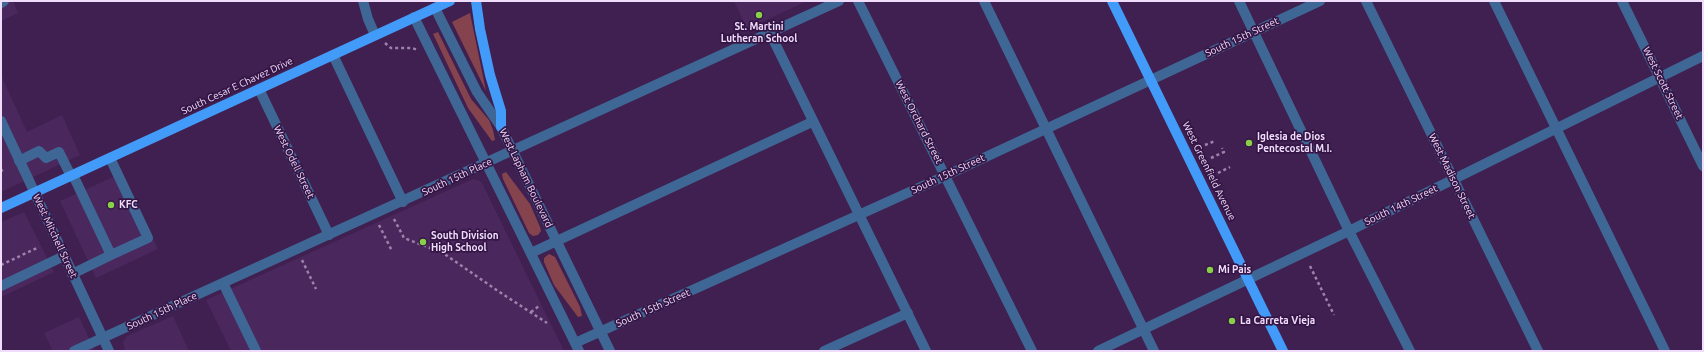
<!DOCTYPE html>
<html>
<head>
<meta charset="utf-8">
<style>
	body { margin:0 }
	#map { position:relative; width:1704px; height:352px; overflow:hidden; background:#402050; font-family:Ubuntu,sans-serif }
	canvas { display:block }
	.frame { position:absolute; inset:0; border:2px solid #efddfb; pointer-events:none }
</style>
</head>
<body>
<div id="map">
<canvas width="1704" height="352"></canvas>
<div class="frame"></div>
</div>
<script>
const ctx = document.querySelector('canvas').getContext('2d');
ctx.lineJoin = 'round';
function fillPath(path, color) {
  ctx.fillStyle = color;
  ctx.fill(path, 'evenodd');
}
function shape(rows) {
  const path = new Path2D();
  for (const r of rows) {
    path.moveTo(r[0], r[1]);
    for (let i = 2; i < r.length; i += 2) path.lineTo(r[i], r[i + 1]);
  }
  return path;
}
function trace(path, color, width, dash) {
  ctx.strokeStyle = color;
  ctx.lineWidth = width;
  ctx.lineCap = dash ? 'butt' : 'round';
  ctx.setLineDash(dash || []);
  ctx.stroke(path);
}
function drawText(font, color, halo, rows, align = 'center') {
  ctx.font = font + ' Ubuntu,sans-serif';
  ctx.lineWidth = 3.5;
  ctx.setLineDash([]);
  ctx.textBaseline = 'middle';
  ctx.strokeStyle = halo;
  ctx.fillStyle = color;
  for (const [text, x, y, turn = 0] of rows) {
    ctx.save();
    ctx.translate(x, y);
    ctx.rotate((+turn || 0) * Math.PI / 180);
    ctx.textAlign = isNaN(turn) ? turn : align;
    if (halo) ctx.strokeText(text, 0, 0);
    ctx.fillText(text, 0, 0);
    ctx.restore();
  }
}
fillPath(shape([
	[1,1,13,1,18,13,1,21],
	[734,1,807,1,747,29],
	[1,75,27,132,62,115,80,155,1,192],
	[122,173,158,249,96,278,60,201],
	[473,179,480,181,482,183,564,351,231,351,206,300],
	[24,212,54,272,1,297,1,222],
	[173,316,189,351,125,351,123,342,127,336],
	[79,317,95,351,53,351,44,333]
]), '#4a275d');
fillPath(shape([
	[470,13,486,91,452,22],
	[438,32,471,99,489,120,493,130,495,140,492,141,468,108,435,38,433,34],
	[506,172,530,204,540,227,541,231,538,235,533,236,529,233,503,179,502,174],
	[549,254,555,257,580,307,582,316,578,317,554,285,544,262,544,258]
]), '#85444d');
trace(shape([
	[385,43,391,48,412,48,418,50],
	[1205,145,1215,141],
	[1211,158,1224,152,1222,148],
	[1,171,3,170],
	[1218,173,1230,167],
	[394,219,404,238,443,253,498,291,547,323],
	[379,225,392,251],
	[302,260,316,289],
	[1,265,39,247],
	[1310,266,1334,315],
	[531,312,539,306]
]), '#9c83aa', 2.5, [3, 3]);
trace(shape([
	[363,1,368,19,375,35],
	[858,1,1032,351],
	[984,1,1154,351],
	[1239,1,1349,231,1410,351],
	[1366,1,1538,351],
	[1494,1,1665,351],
	[1622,1,1703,166],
	[1,3,4,1],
	[435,8,477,92,501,127,610,351],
	[414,17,579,351],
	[770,33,926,351],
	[333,55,403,202],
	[259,89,329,235],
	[1,121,109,351],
	[19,161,39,151,46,158,59,152,71,176],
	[73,175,111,255,148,238,110,158],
	[531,253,812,122],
	[72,274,111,255],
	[223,283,256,351],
	[1,286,64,256],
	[575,343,945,176,1320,1],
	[74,351,839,1],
	[824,351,908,313],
	[1098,351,1349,231,1703,56]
]), '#3f6795', 10);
trace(shape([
	[476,1,480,29,490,75,501,111,501,127],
	[1112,1,1283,351],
	[1,208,450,1]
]), '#439bf9', 10);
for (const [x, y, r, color] of [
	[759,15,4,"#89cf48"],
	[1249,143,4,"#89cf48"],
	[111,205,4,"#89cf48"],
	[423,242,4,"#89cf48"],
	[1210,270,4,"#89cf48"],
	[1232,321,4,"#89cf48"]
]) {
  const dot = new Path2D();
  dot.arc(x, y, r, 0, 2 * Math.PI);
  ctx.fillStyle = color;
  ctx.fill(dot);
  trace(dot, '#351545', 1.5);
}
drawText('bold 10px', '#efddfb', '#351545', [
	["St. Martini",759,27,"center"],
	["Lutheran School",759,39,"center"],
	["Iglesia de Dios",1257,137],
	["Pentecostal M.I.",1257,149],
	["KFC",119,205],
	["South Division",431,236],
	["High School",431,248],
	["Mi Pais",1218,270],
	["La Carreta Vieja",1240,321]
], 'left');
drawText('10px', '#efddfb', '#351545', [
	["South 15th Street",1242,37,-25],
	["West Scott Street",1663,83,64],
	["South Cesar E Chavez Drive",237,86,-25],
	["West Orchard Street",919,122,63],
	["West Odell Street",294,162,64],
	["West Greenfield Avenue",1209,171,64],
	["South 15th Street",948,174,-25],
	["West Madison Street",1452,176,64],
	["South 15th Place",457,177,-25],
	["West Lapham Boulevard",526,178,64],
	["South 14th Street",1401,205,-26],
	["West Mitchell Street",55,236,65],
	["South 15th Street",653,308,-24],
	["South 15th Place",162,311,-25]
]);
</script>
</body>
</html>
